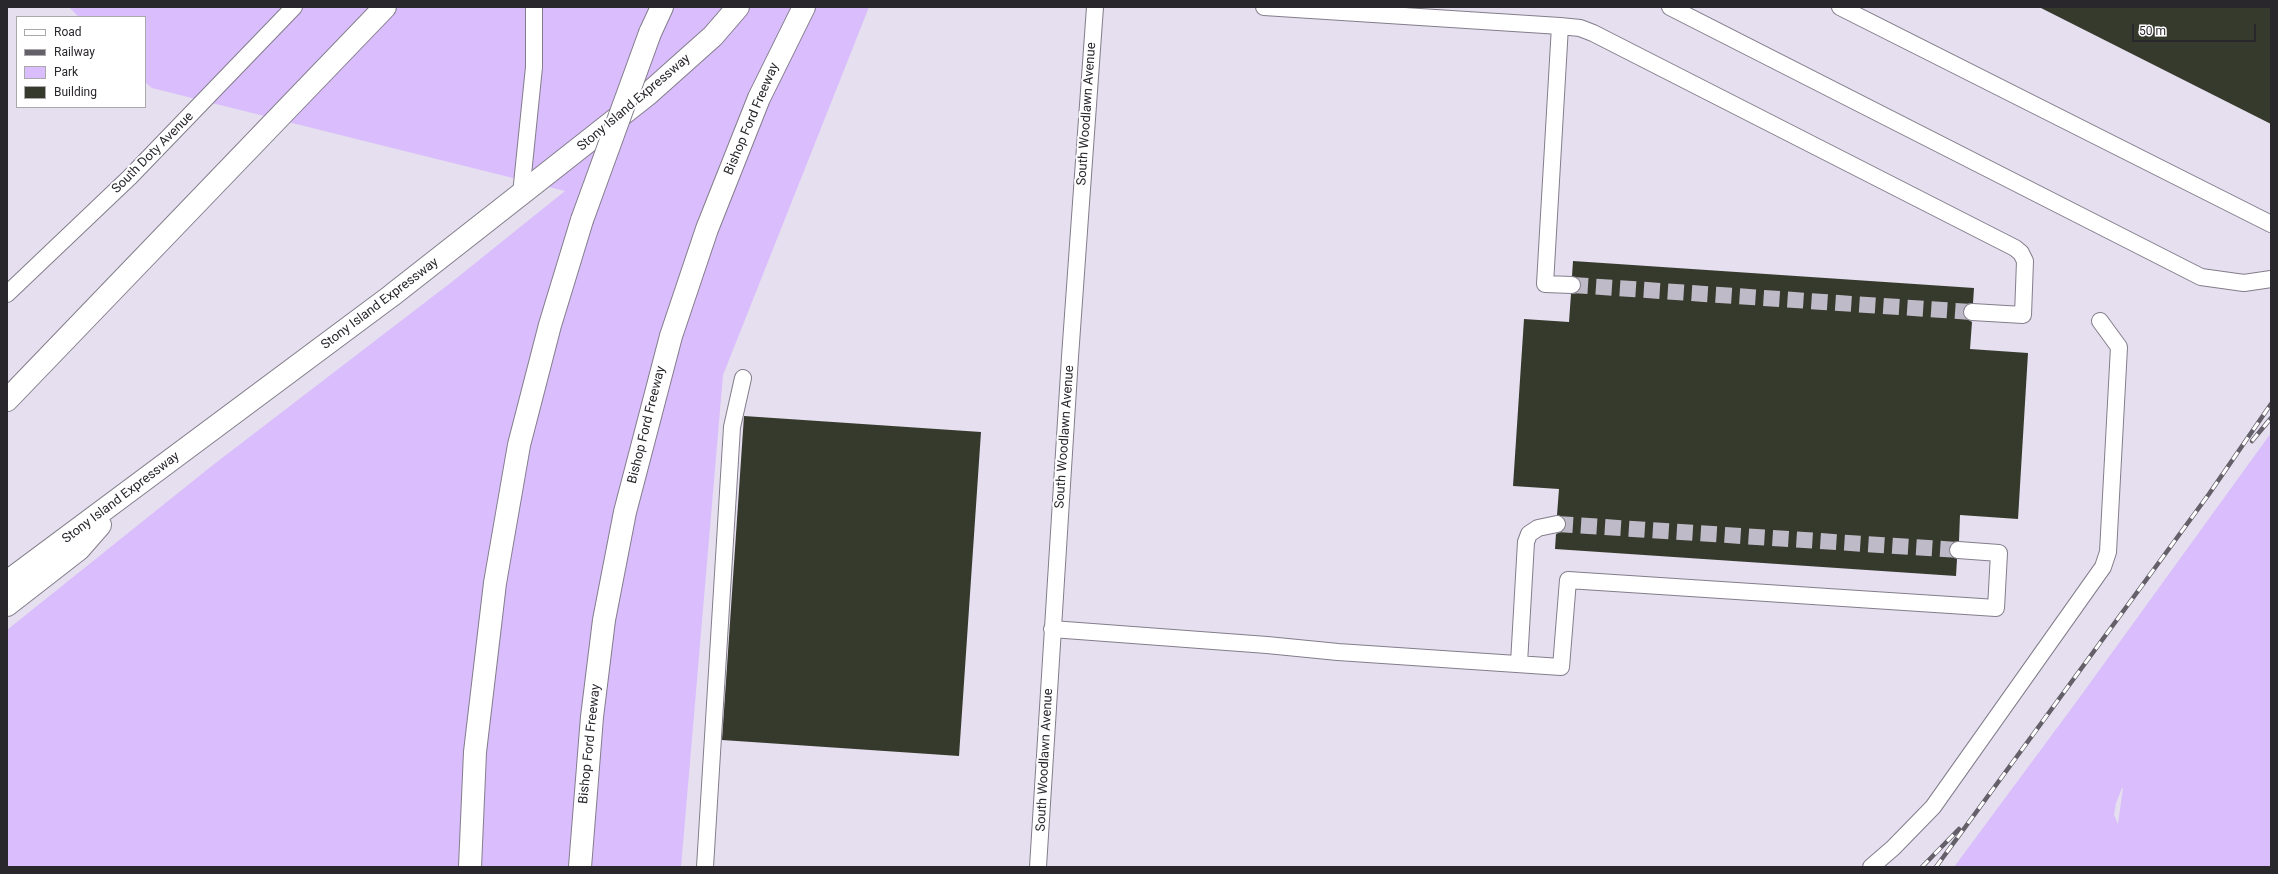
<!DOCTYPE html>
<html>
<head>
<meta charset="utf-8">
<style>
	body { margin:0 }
	#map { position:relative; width:2278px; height:874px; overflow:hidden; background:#e5dfef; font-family:Roboto,sans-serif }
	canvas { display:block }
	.frame { position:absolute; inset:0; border:8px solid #29262c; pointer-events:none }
	.legend { position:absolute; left:16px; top:16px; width:130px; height:92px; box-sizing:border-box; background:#fff; border:1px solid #a9a8ab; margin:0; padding:5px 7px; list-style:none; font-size:12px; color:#29262c }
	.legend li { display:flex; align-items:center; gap:8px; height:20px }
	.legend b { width:20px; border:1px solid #a9a8ab }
	.scale { position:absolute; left:2132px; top:24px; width:124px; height:18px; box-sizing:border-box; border:2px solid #29262c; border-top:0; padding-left:5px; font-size:12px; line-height:14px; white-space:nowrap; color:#29262c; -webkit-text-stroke:3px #fff; paint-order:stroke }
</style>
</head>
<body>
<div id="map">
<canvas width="2278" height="874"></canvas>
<div class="frame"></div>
<ul class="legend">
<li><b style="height:5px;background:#fff"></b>Road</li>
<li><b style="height:5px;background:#646069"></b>Railway</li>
<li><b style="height:11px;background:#d9bdfc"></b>Park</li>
<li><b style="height:11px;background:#363a2d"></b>Building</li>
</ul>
<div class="scale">50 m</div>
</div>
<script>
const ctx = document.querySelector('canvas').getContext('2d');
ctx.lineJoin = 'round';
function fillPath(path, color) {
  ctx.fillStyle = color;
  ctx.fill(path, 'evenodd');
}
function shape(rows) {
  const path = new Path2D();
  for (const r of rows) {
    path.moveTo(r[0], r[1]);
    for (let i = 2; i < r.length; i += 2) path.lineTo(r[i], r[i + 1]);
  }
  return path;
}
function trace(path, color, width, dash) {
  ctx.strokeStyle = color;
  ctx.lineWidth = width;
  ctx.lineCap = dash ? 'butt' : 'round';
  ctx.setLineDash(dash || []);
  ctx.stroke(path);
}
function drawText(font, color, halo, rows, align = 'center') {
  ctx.font = font + ' Roboto,sans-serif';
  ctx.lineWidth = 4;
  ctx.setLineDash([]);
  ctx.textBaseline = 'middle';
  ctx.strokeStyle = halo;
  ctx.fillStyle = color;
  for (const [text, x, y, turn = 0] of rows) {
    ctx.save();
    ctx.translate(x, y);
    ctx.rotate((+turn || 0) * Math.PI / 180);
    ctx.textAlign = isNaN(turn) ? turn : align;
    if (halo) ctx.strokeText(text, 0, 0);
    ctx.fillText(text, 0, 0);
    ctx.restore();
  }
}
fillPath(shape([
	[69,7,869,7,723,375,681,867,7,867,7,630,213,465,453,281,565,191,152,88,145,82,145,17,79,17],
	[2271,433,2271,867,1954,867,2077,701],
	[2122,788,2123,788,2118,824,2114,815,2116,803]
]), '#d9bdfc');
fillPath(shape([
	[2039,7,2271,7,2271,124],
	[1573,261,1974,288,1973,303,1967,304,1963,311,1964,317,1972,322,1970,349,2028,353,2018,519,1960,515,1959,541,1954,542,1949,549,1950,554,1957,559,1956,576,1555,549,1556,534,1563,531,1566,527,1564,518,1557,515,1559,489,1513,486,1524,319,1569,322,1571,294,1577,293,1581,286,1580,280,1572,276],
	[744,416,981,432,959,756,722,740]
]), '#363a2d');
trace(shape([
	[1572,285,1972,312],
	[1557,524,1958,550]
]), '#bfbac8', 16, [16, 8]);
const minor = shape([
	[1264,7,1560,26,1580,28,1593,33,2015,248,2021,253,2025,261,2023,315,1972,312],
	[1670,7,2201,277,2244,283,2271,279],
	[1840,7,2271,224],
	[1560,26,1545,284,1572,285],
	[521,194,534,67,534,7],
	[7,294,130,177,294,7],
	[1052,629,1267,645,1338,652,1561,667,1568,580,1996,608,1999,553,1958,550],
	[1519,663,1526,542,1529,534,1538,528,1557,524],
	[705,867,732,427,743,378],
	[1038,867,1070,357,1095,7],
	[1871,867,1893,848,1933,807,2103,567,2108,552,2119,347,2100,321]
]);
const highway = shape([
	[650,33,662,7],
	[7,400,385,7],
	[7,582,391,296,521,194,648,94,713,36,738,7],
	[7,605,79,549,100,525],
	[470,867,475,752,495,583,519,445,550,325,582,220],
	[580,867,592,717,604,620,625,512,671,336,707,229,759,98,804,7]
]);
trace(minor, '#837d8b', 18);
trace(highway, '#837d8b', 24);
trace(minor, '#fff', 16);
trace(highway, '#fff', 22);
const rail = shape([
	[2252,441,2271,418],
	[1922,867,1959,829],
	[1936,867,2209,494,2271,404]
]);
trace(rail, '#646069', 4.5);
trace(rail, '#fff', 3, [9]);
const highwayBridge = shape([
	[582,220,650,33]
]);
trace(highwayBridge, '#837d8b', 24, []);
trace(highwayBridge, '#fff', 22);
drawText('13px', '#29262c', '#fff', [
	["Stony Island Expressway",634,103,-40],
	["South Woodlawn Avenue",1087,114,-86],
	["Bishop Ford Freeway",752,119,-67],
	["South Doty Avenue",153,153,-45],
	["Stony Island Expressway",380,304,-37],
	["Bishop Ford Freeway",647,425,-76],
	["South Woodlawn Avenue",1065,437,-86],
	["Stony Island Expressway",121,498,-37],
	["Bishop Ford Freeway",590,744,-84],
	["South Woodlawn Avenue",1045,760,-87]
]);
</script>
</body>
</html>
